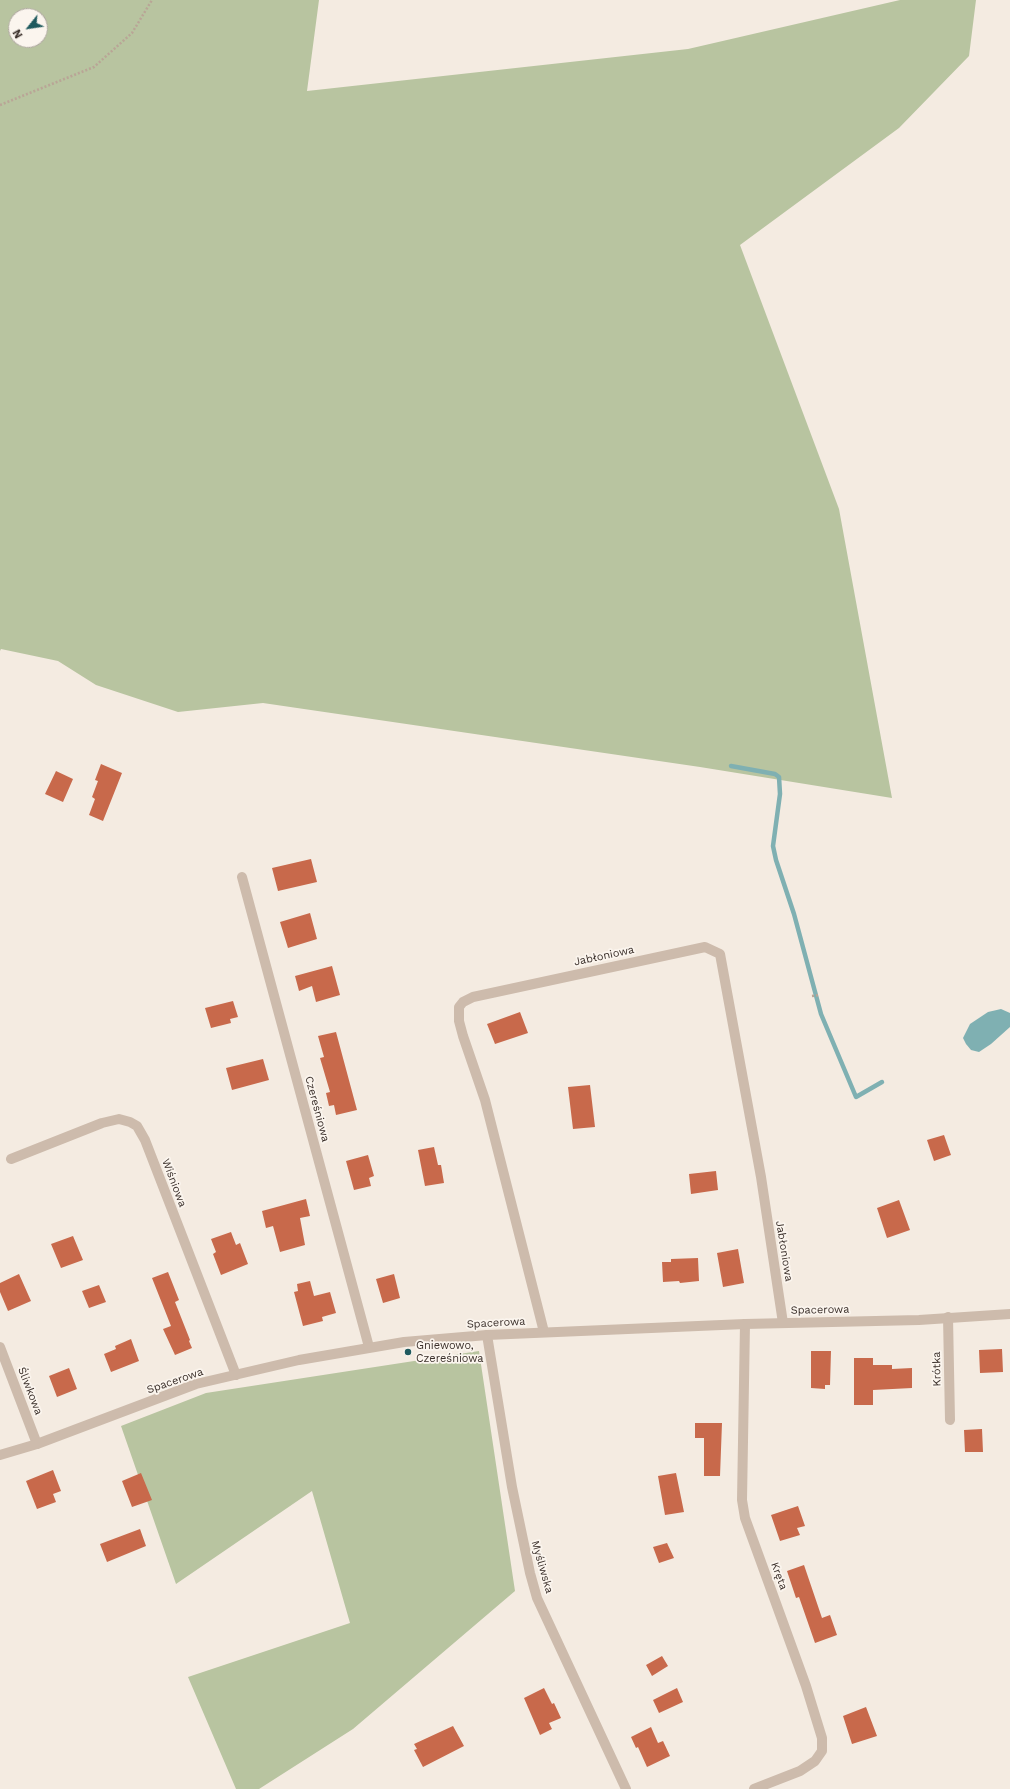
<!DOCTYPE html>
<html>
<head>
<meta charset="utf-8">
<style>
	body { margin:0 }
	#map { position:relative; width:1010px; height:1789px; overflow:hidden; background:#f4ebe1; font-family:"Work Sans",sans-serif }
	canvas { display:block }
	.north { position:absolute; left:8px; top:8px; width:40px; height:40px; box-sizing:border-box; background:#fbf5ee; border:1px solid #aea6a0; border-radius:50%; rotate:240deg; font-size:11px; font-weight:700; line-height:16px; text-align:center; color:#3b302b }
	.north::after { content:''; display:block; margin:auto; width:14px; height:18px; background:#1f5a5e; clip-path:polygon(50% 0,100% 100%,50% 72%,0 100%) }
</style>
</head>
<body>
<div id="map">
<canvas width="1010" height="1789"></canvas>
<div class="north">N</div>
</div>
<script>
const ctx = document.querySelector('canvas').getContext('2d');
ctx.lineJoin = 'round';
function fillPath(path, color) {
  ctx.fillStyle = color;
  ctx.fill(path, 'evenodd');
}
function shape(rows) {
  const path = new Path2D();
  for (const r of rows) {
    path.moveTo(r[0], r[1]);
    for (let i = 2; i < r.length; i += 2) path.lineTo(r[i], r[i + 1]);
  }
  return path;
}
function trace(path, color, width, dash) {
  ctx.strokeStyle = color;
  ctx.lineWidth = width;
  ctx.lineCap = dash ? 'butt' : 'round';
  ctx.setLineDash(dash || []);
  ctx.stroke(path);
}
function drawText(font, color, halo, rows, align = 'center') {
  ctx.font = font + ' "Work Sans",sans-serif';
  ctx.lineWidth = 3.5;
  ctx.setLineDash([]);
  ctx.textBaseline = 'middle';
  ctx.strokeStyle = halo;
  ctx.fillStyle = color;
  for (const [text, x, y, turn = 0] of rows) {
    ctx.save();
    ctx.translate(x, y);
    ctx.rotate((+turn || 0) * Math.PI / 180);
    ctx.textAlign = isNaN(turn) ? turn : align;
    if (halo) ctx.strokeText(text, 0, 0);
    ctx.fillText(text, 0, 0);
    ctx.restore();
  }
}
fillPath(shape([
	[0,0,319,0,307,91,688,49,900,0,976,0,969,56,899,128,740,245,839,509,892,798,700,767,263,703,178,712,96,685,58,661,1,649,0,651],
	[16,16,40,16,40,40,16,40],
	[479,1351,515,1591,353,1729,259,1789,236,1789,188,1677,350,1623,312,1491,176,1584,121,1426,206,1393]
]), '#b8c4a0');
fillPath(shape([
	[1001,1009,1010,1013,1010,1027,991,1044,979,1052,971,1050,966,1044,963,1038,970,1024,988,1012]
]), '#7fb0b2');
trace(shape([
	[731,766,775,774,779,777,780,794,773,846,776,860,794,914,821,1014,856,1097,882,1082]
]), '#7fb0b2', 4.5);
fillPath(shape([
	[101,764,122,773,103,821,89,815,95,799,92,797,98,781,95,780],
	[56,771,73,779,63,802,45,794],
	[311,859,317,882,278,891,272,868],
	[310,913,317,939,288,948,280,922],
	[332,966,340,995,316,1002,312,986,299,991,295,976],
	[233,1001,238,1017,230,1019,231,1023,211,1028,205,1008],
	[520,1012,528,1033,495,1044,487,1024],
	[336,1032,357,1110,336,1115,334,1105,329,1106,326,1093,330,1092,320,1058,324,1057,318,1036],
	[263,1059,269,1080,232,1090,226,1068],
	[590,1085,595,1127,573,1129,568,1087],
	[944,1135,951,1155,934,1161,927,1140],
	[434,1147,438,1165,441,1165,444,1183,425,1186,418,1150],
	[368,1155,374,1176,369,1178,371,1186,354,1190,346,1161],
	[716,1171,718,1190,691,1194,689,1174],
	[306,1199,310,1216,300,1218,305,1245,280,1252,273,1226,266,1228,262,1211],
	[899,1200,910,1230,887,1238,877,1208],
	[231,1232,236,1245,240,1243,248,1264,221,1275,213,1254,216,1252,211,1239],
	[73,1236,83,1260,61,1268,51,1244],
	[738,1249,744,1283,723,1287,717,1253],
	[698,1258,699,1281,680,1283,679,1281,663,1282,662,1262,671,1262,671,1259],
	[168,1272,179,1300,175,1302,190,1340,189,1341,192,1348,175,1355,163,1329,171,1326,152,1278],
	[19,1274,31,1301,8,1311,0,1292,0,1283],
	[394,1274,400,1298,383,1303,376,1279],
	[310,1281,314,1296,330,1292,336,1313,322,1317,323,1321,303,1326,294,1292,298,1291,297,1284],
	[99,1285,106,1302,89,1308,82,1291],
	[131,1339,139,1361,111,1372,104,1354,116,1349,115,1346],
	[1002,1349,1003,1372,980,1373,979,1350],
	[811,1351,831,1351,830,1385,825,1385,825,1389,811,1388],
	[854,1358,873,1358,873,1365,892,1365,892,1369,912,1368,912,1388,873,1390,873,1405,854,1405],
	[69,1368,77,1389,57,1397,49,1376],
	[695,1423,722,1423,720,1476,704,1476,704,1438,695,1438],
	[982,1429,983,1452,965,1452,964,1430],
	[53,1470,61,1491,53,1494,56,1502,37,1509,26,1481],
	[141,1473,152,1500,132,1507,122,1481],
	[676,1473,684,1512,665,1515,658,1476],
	[798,1506,805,1526,797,1528,800,1535,780,1541,771,1515],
	[140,1529,146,1546,107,1562,100,1544],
	[667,1543,674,1558,659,1563,653,1547],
	[804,1565,822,1618,830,1615,837,1635,815,1643,799,1597,796,1598,787,1571],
	[662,1656,668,1666,652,1676,646,1665],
	[544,1688,552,1704,554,1703,561,1718,549,1723,552,1729,540,1735,524,1698],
	[677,1688,683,1702,659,1713,653,1700],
	[866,1707,877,1736,852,1744,843,1716],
	[453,1726,464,1746,423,1767,414,1750,417,1749,414,1744],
	[651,1727,658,1743,663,1741,670,1756,647,1767,638,1747,636,1748,631,1737]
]), '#c8694b');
trace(shape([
	[0,105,94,67,132,33,152,0],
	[812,996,819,995]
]), '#b9a596', 2.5, [2, 2]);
trace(shape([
	[242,877,369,1347],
	[11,1159,102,1123,119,1119,130,1122,137,1126,145,1140,236,1375],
	[948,1317,950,1420],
	[745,1324,742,1500,745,1518,806,1686,822,1738,822,1751,815,1761,800,1771,754,1789],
	[544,1332,485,1100,463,1036,459,1021,459,1007,463,1002,473,997,705,947,720,954,761,1177,783,1323],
	[487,1335,512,1487,530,1573,537,1598,626,1789],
	[0,1347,37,1444]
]), '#cdbbac', 10);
trace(shape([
	[0,1455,37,1444,196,1384,299,1360,404,1342,487,1335,745,1324,919,1320,1010,1314]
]), '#cdbbac', 10);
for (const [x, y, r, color] of [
	[408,1352,4,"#1f5a5e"]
]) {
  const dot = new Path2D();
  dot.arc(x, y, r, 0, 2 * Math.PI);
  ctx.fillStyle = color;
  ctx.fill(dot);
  trace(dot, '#fbf5ee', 1.5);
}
drawText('11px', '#3b302b', '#fbf5ee', [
	["Jabłoniowa",604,956,-12],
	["Czereśniowa",317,1109,75],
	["Wiśniowa",174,1183,69],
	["Jabłoniowa",784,1251,81],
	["Spacerowa",820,1310,-1],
	["Spacerowa",496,1323,-3],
	["Krótka",937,1369,-91],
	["Spacerowa",175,1381,-19],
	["Śliwkowa",30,1391,69],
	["Myśliwska",542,1567,74],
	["Kręta",779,1576,70]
]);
drawText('11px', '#3b302b', '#fbf5ee', [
	["Gniewowo,",416,1346],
	["Czereśniowa",416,1359]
], 'left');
</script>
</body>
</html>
